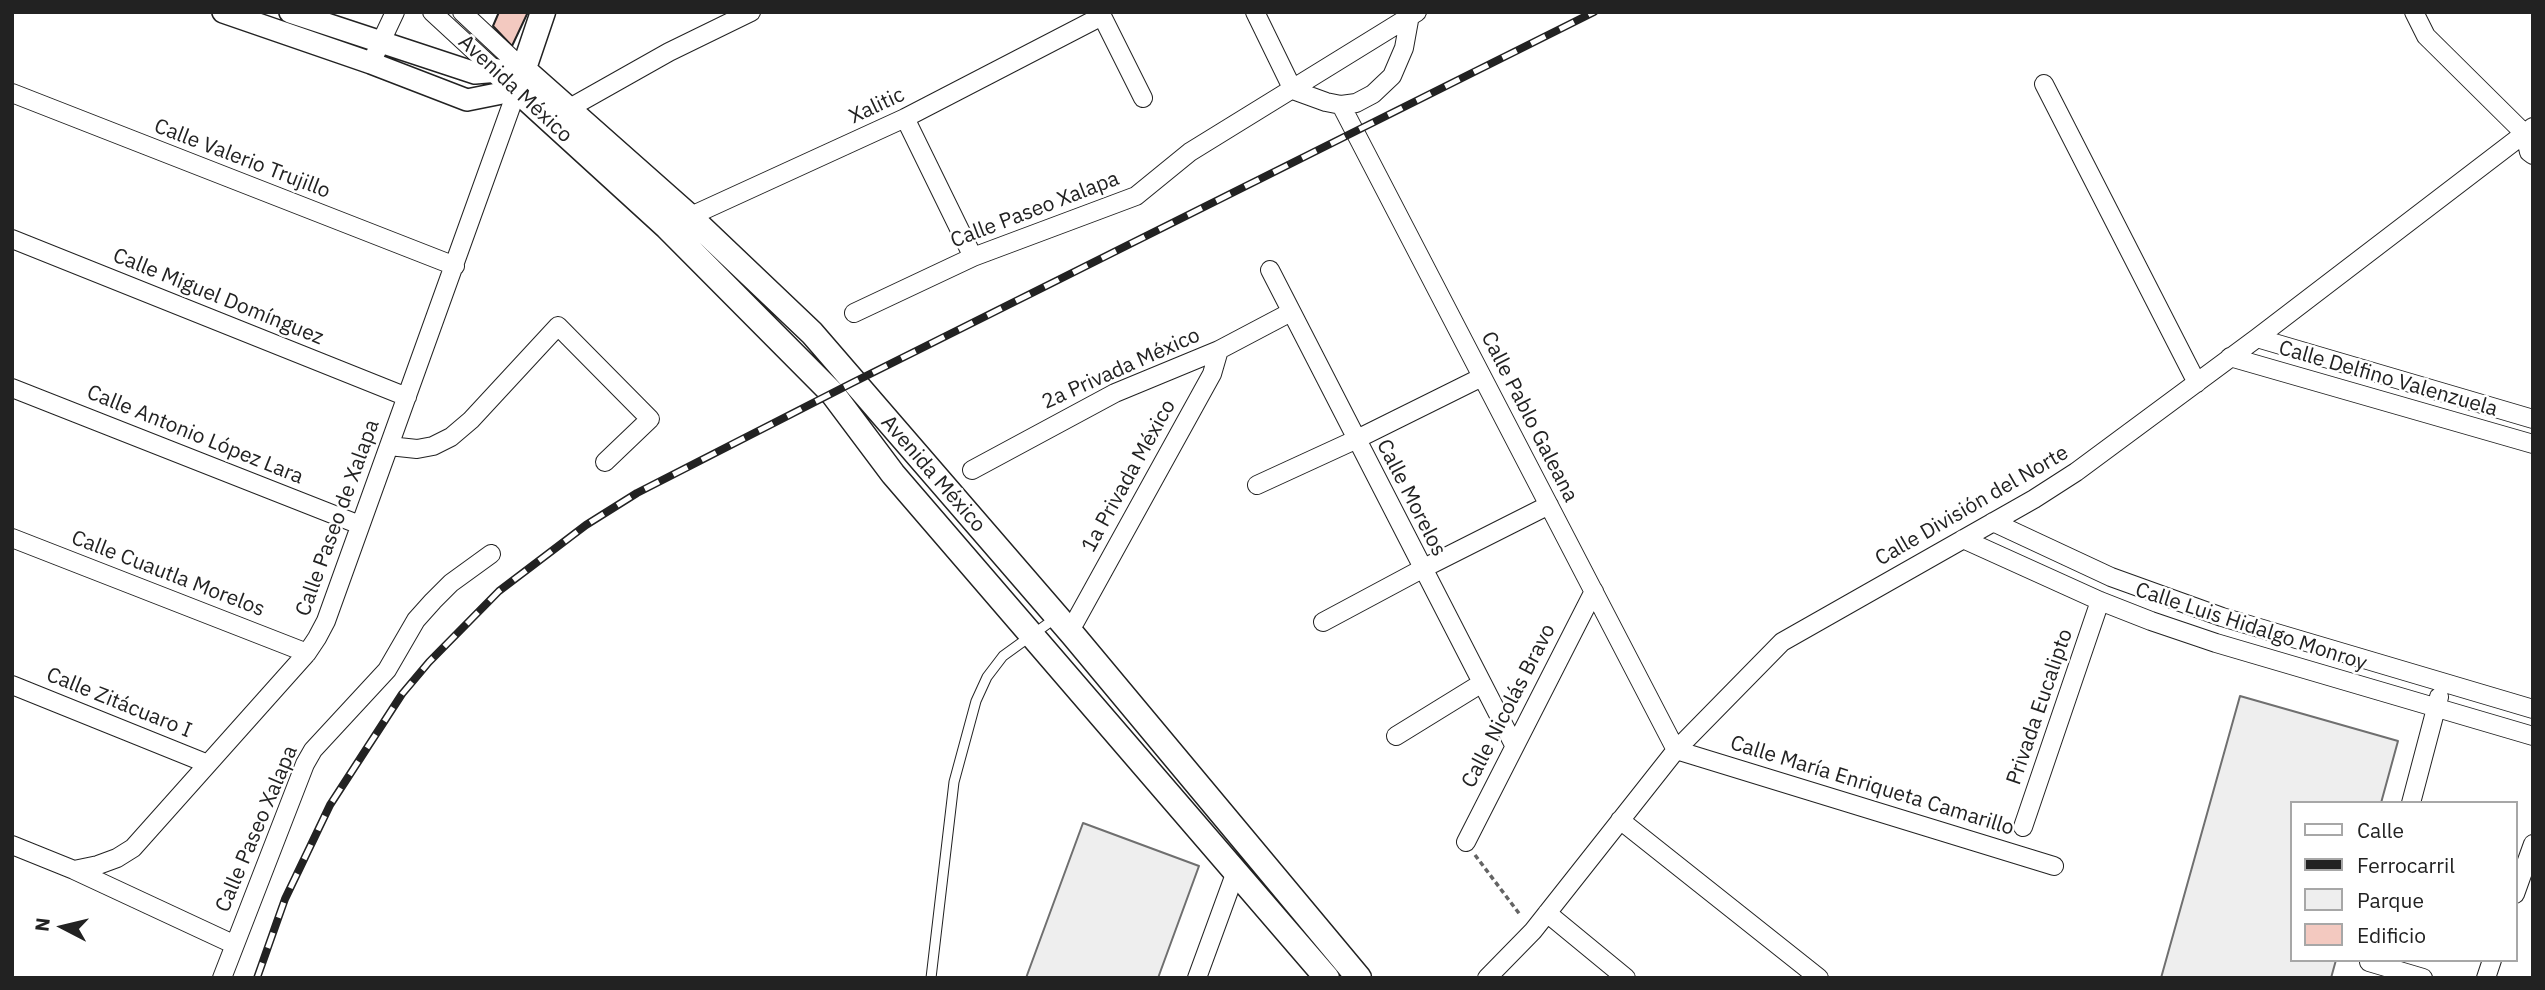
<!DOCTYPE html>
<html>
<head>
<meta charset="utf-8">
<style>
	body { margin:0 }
	#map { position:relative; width:2545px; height:990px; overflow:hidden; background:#fff; font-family:"IBM Plex Sans",sans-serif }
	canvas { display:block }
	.frame { position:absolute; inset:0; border:14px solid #222; pointer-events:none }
	.legend { position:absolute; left:2290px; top:801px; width:228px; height:161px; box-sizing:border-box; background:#fff; border:2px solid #a7a7a7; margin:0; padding:9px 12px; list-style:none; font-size:21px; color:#222 }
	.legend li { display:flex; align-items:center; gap:14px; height:35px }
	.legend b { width:35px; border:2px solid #a7a7a7 }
	.north { position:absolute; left:28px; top:892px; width:70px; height:70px; -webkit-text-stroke:5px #fff; paint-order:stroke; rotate:277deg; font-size:19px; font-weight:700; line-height:28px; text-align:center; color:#222 }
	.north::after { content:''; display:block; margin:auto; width:24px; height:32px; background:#222; clip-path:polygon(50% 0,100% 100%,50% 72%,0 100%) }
</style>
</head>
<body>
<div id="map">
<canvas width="2545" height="990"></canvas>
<div class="frame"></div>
<ul class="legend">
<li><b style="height:9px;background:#fff"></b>Calle</li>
<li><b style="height:9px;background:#222"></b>Ferrocarril</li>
<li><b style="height:19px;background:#eee"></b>Parque</li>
<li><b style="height:19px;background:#f3c9c0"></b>Edificio</li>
</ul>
<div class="north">N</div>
</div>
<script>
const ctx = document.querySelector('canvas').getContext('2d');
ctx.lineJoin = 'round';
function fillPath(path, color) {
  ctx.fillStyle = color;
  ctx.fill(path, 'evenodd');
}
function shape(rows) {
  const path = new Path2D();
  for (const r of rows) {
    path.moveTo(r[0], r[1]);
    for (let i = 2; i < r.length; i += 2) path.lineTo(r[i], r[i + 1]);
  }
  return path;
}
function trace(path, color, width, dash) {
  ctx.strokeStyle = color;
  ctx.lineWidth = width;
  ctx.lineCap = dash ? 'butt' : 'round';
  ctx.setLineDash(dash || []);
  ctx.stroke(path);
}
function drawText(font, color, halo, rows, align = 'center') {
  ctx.font = font + ' "IBM Plex Sans",sans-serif';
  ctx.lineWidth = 5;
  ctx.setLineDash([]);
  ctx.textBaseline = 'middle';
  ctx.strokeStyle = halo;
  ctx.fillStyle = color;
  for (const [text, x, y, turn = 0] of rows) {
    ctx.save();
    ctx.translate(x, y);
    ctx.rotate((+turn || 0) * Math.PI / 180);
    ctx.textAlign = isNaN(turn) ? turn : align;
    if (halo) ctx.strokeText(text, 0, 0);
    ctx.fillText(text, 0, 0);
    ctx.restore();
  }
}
const green = shape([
	[2240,696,2398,741,2381,803,2291,803,2291,960,2336,960,2331,978,2161,978,2240,696],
	[1083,823,1199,866,1158,978,1026,978,1083,823]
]);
fillPath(green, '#eee');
trace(green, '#6f6f6f', 2);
const building = shape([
	[499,12,528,12,512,46,493,26,499,12]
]);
fillPath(building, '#f3c9c0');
trace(building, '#222', 2);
const service = shape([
	[931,978,954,782,976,701,987,677,1003,656,1057,617]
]);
const minor = shape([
	[432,12,496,71],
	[462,12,523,69],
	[1100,12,1143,98],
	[1255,12,1293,90,1326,102,1341,105,1356,103,1373,94,1392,76,1404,48,1410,15,1408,12],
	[2414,12,2426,36,2525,134],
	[371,63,395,12],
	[2044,84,2197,383],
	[12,93,455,266],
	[1341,105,1676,750,2054,866],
	[559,114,669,52,751,12],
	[905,118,973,257],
	[2525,134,2529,152,2533,155],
	[680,221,905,118,1102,16],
	[12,239,407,397],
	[1270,270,1514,745],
	[854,313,973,257,1136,196,1190,152,1417,12],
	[2257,338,2533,419],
	[2230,357,2533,444],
	[12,388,360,525],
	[389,446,417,449,433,446,451,437,471,420,558,326,650,419,605,462],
	[972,470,1115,393,1219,350,1291,312],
	[1257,485,1355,440,1482,377],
	[1993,522,2111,577,2222,617,2533,709],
	[12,538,307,653],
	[1963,539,2100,601,2151,621,2216,643,2533,736],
	[1075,622,1212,374,1219,350],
	[1323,622,1422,569,1549,505],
	[12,685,208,764],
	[1396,736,1482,683],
	[2411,803,2439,697],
	[1620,820,1819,978],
	[2023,827,2100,601],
	[1466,842,1594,591],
	[12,845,74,870,233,944],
	[74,870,98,865,117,858,133,848,307,653,317,638,326,621,517,90],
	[2515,894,2533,844],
	[1547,913,1626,978],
	[2369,962,2423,978],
	[222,978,305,764,313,750,387,670,416,620,433,601,451,583,491,554],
	[1197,978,1235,874],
	[1487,978,1533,931,1676,750,1782,642,2034,499,2076,472,2257,338,2533,127],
	[2486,978,2492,960]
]);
const tertiary = shape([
	[223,12,371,63,467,100,517,90],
	[290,12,475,73,511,70]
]);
const secondary = shape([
	[523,69,689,216,812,333,1073,635,1359,978],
	[496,71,667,227,833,394,893,474,1327,978],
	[519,83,543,12]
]);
trace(service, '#222', 11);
trace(minor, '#222', 20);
trace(tertiary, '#222', 24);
trace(secondary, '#222', 27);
trace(shape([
	[1475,855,1521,916]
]), '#646464', 3.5, [5, 3.5]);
trace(service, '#fff', 9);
trace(minor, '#fff', 18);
trace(tertiary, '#fff', 21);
trace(secondary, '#fff', 24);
const rail = shape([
	[257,978,285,899,330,805,402,694,429,662,499,591,586,525,637,493,852,383,1594,12]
]);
trace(rail, '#222', 8);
trace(rail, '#fff', 5, [16]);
drawText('21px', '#222', '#fff', [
	["Avenida México",515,89,43],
	["Xalitic",877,106,-25],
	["Calle Valerio Trujillo",242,159,21],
	["Calle Paseo Xalapa",1035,210,-21],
	["Calle Miguel Domínguez",218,297,22],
	["2a Privada México",1121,369,-24],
	["Calle Delfino Valenzuela",2388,379,16],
	["Calle Pablo Galeana",1529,417,63],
	["Calle Antonio López Lara",195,435,22],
	["Avenida México",933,474,49],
	["1a Privada México",1129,476,-61],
	["Calle Morelos",1411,498,63],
	["Calle División del Norte",1972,506,-30],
	["Calle Paseo de Xalapa",338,518,-70],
	["Calle Cuautla Morelos",168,574,21],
	["Calle Luis Hidalgo Monroy",2251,627,18],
	["Calle Zitácuaro I",119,703,22],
	["Calle Nicolás Bravo",1509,706,-63],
	["Privada Eucalipto",2040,707,-71],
	["Calle María Enriqueta Camarillo",1872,786,17],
	["Calle Paseo Xalapa",257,829,-67]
]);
</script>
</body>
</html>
